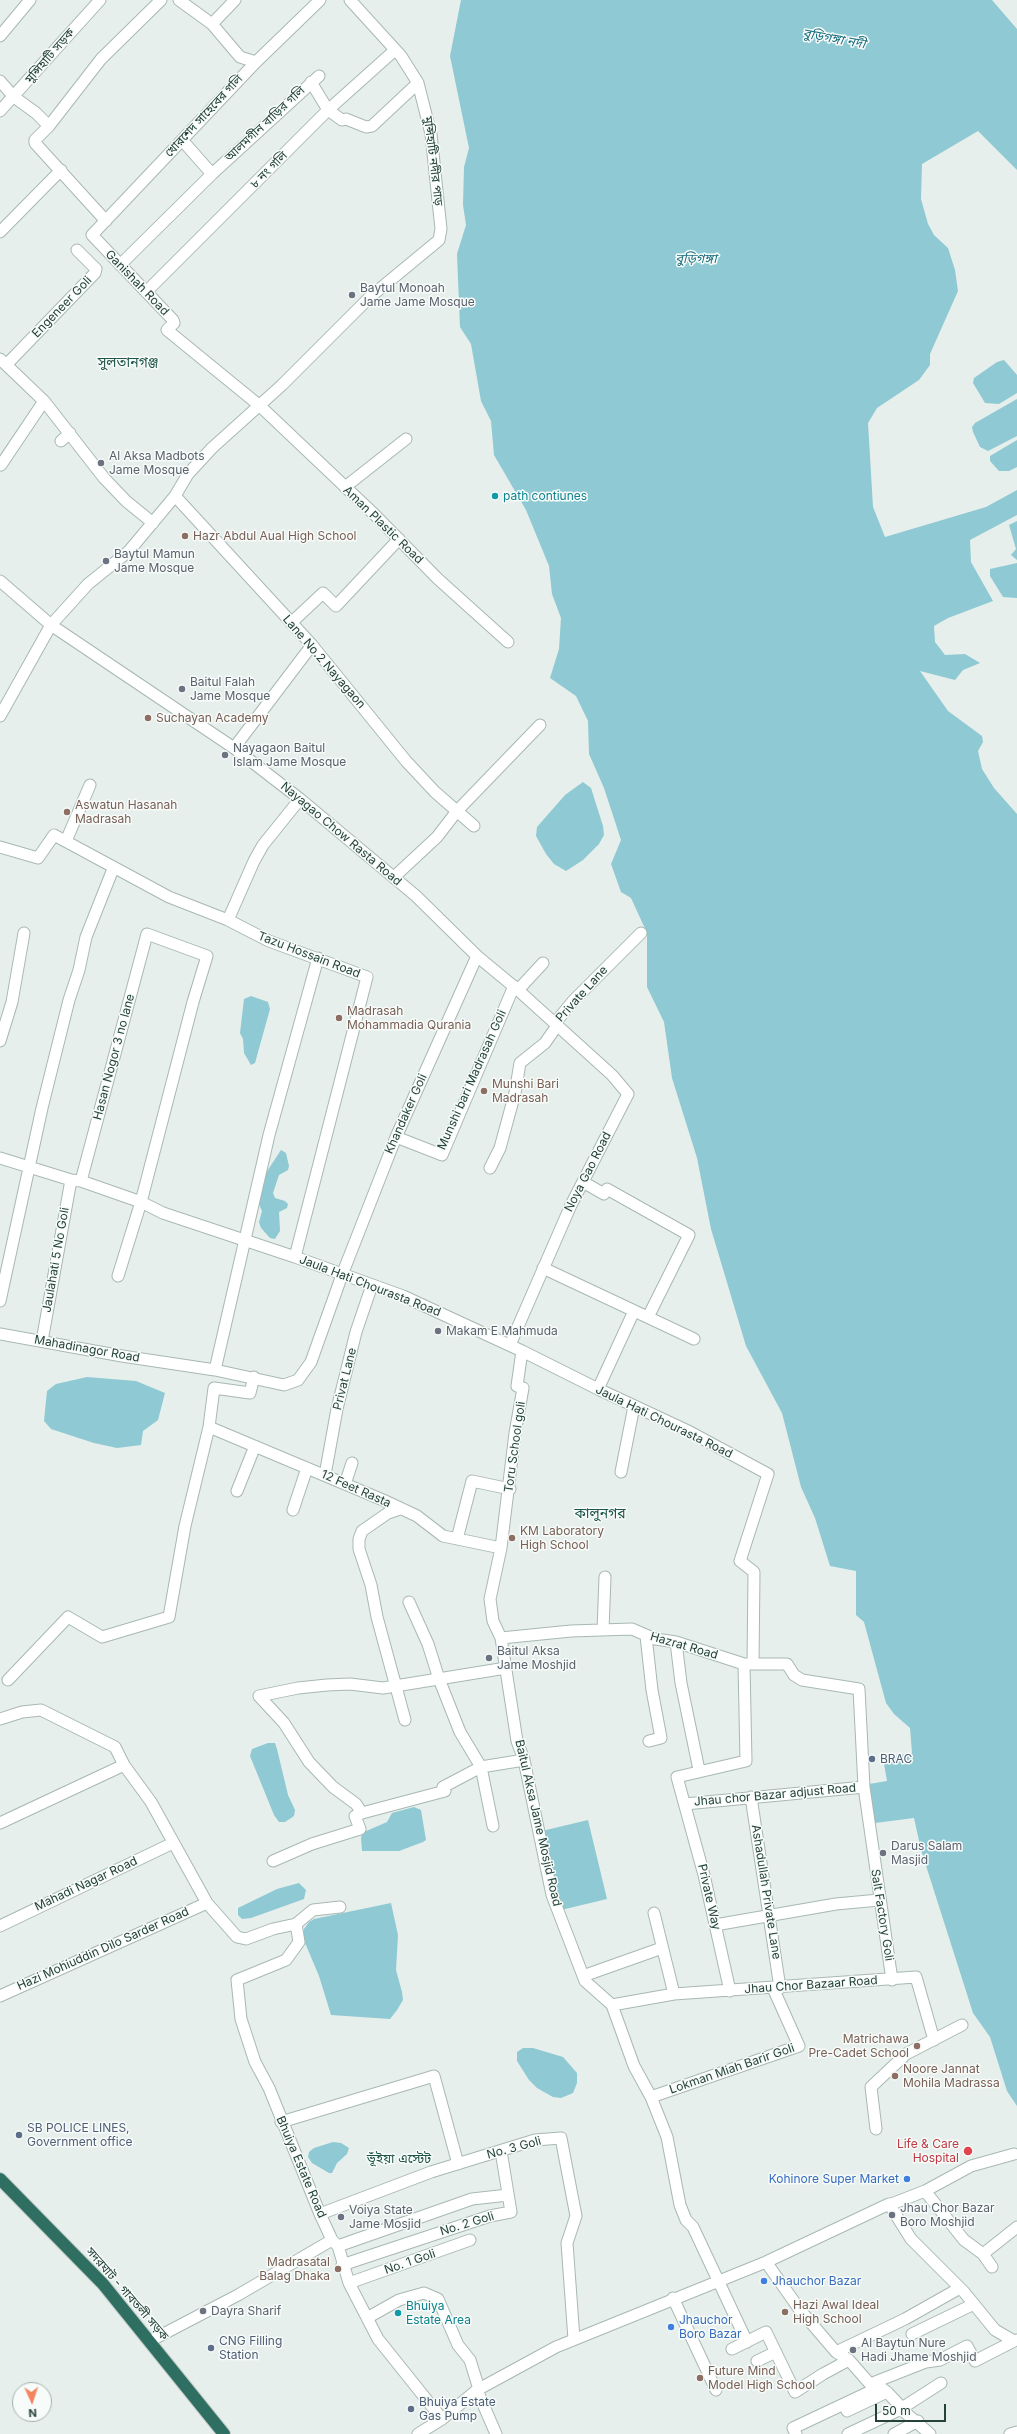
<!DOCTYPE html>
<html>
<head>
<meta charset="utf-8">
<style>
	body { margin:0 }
	#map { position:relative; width:1017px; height:2434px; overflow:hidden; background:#e6efeb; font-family:Inter,sans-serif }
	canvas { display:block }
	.north { position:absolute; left:12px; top:2382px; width:40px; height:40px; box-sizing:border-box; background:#f7fbf9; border:1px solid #a3b1ad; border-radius:50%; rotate:177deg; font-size:11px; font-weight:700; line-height:16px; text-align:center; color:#24423a }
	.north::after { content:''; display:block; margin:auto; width:14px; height:18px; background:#f4845f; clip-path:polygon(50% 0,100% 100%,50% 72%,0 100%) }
	.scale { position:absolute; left:875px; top:2404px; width:71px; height:18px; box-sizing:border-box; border:2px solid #24423a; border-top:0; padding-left:5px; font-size:12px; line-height:14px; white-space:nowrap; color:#24423a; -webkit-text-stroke:3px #f7fbf9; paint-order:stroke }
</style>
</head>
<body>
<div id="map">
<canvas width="1017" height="2434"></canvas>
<div class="north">N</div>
<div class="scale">50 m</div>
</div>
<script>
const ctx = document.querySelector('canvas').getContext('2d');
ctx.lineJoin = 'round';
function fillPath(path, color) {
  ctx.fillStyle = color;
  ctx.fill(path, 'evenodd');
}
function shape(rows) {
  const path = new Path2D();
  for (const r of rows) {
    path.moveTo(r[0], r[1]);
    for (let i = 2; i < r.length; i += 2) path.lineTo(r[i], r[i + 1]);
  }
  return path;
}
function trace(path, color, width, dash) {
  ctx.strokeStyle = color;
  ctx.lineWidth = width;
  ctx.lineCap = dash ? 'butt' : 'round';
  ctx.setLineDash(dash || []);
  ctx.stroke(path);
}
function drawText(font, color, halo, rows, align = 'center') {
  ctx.font = font + ' Inter,"Noto Sans Bengali",sans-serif';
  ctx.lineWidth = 3;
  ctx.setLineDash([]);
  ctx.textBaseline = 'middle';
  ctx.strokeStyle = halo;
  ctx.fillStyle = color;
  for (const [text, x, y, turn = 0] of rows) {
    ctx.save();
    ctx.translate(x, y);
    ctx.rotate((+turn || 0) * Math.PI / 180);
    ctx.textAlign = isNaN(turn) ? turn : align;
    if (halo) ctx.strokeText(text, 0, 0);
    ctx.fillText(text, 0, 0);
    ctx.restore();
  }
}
fillPath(shape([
	[461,0,992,0,1017,29,1017,170,978,131,922,164,921,199,928,224,934,235,948,248,955,270,958,291,930,354,930,365,919,380,877,408,868,423,873,507,885,537,986,507,1017,490,1017,515,970,540,971,562,993,601,948,618,934,626,935,642,945,655,965,654,980,663,963,670,955,680,920,671,948,711,982,736,983,742,978,751,982,769,994,788,1017,814,1017,2106,1007,2091,990,2037,973,2013,921,1850,914,1818,875,1823,869,1784,887,1781,883,1758,912,1753,910,1728,894,1714,886,1703,864,1622,856,1615,856,1571,830,1566,815,1518,801,1487,782,1413,746,1346,711,1229,697,1158,672,1078,664,1022,647,987,647,933,631,898,621,892,611,864,621,840,604,788,589,754,588,721,576,696,550,678,559,649,561,618,552,594,549,566,526,510,494,455,491,421,481,401,471,344,460,327,457,254,466,225,463,205,464,167,469,148,450,56],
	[1004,360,1017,375,1017,393,999,404,985,403,973,383,974,378,997,362],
	[1017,399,1017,436,988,451,980,447,973,432,972,427,975,423],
	[1017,440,1017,467,1009,471,999,471,990,461,990,456],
	[1017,521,1017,560,1011,555,1016,549,1009,525],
	[1017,563,1017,598,1003,597,990,576,990,569],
	[583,782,591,788,603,826,604,835,599,844,583,860,566,871,554,864,546,854,536,836,537,827,565,795],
	[251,996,268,1002,270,1009,255,1063,251,1065,244,1053,243,1039,240,1033,244,999],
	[281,1150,286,1153,289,1166,288,1170,279,1175,273,1193,275,1198,285,1201,288,1204,287,1208,279,1212,280,1231,275,1239,270,1238,261,1228,259,1222,262,1211,257,1200,262,1179],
	[87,1377,136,1381,165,1393,158,1420,143,1431,141,1445,117,1448,94,1443,51,1429,44,1421,47,1391,56,1384],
	[268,1743,275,1743,277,1749,288,1795,295,1810,294,1816,285,1822,279,1822,274,1815,250,1756,252,1749],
	[414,1807,421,1810,426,1840,423,1842,399,1851,362,1851,361,1837,364,1832,387,1822,392,1813],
	[588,1820,607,1899,561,1910,542,1831],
	[299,1883,306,1890,304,1899,251,1918,242,1919,238,1915,238,1908,277,1889],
	[391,1903,398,1935,396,1970,402,1992,403,2000,397,2010,390,2019,331,2015,319,1976,303,1938,304,1929,309,1922,314,1919],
	[523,2048,533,2048,563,2057,577,2073,577,2083,573,2093,561,2098,553,2097,537,2088,529,2080,517,2061,517,2052],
	[333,2142,341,2143,349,2148,347,2154,337,2163,332,2173,329,2173,312,2163,308,2157,309,2152,314,2148]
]), '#8ec9d4');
const minor = shape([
	[179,0,212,24,240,57,256,62],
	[320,0,256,62,92,235,173,320,174,323,167,330,260,406,376,516,438,579,508,642],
	[212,24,235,0],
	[0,36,30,0],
	[0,81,14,97,36,113,49,126,35,140,35,143,106,221],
	[311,82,328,110,342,120,346,119,366,127,372,126,418,83],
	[0,111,100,0],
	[49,126,101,59,161,0],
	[182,140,212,174],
	[0,232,61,170],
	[120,265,212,174,319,76],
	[146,292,328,110,395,50],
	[0,359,44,401,104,478,126,501,153,523],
	[7,364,95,273,96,269,77,250],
	[61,441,70,433],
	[1,465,44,401],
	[345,487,406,439],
	[175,496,312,645,406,761,435,792,474,826],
	[0,581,51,625,234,748,300,799,416,896,477,956,518,990,612,1075,628,1094,571,1205,510,1345],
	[291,623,323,593,336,606,399,539],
	[0,716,51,625,88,584,129,551,175,496,188,474,212,448,282,385,370,297,439,240,441,229,431,134,418,83,401,56,350,0],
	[234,748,312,645],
	[66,841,90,785],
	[0,847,38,858,54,835,169,897,228,920],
	[394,877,437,837,457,811,540,725],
	[518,990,543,963],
	[0,1041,12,1002,24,933],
	[396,1137,442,1155,514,986],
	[0,1158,71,1180,81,1181,141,1202,163,1213,295,1257,403,1296,522,1351,598,1389,690,1432,768,1474,740,1561,754,1572,753,1664],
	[490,1168,500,1148,515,1093,520,1063,545,1043,556,1027,555,1023,573,1001,641,933],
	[81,1181,147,934,207,956,193,1002,141,1202,118,1276],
	[583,1182,604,1194,607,1189,689,1235,648,1317],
	[295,1257,367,977,269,941,228,920,254,861,263,845,300,799],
	[543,1268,694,1339],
	[0,1301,42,1108,69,1000,79,970,86,937,113,869],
	[0,1334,122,1356,215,1370,284,1385,298,1380,311,1362,342,1275,396,1137,477,956],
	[42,1341,71,1180],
	[522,1351,517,1386,523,1388,515,1433,501,1548,490,1599,493,1621,501,1638,517,1741,524,1760,552,1895,585,1981,612,2005,634,2066,651,2097,667,2137,680,2205,686,2220,693,2227,747,2342],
	[215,1370,269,1135,318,958],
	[598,1389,634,1311],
	[209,1427,383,1500,417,1516,443,1536,501,1548],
	[621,1472,634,1406],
	[325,1475,337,1409,356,1332,372,1285],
	[345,1484,352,1463],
	[237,1491,255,1446],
	[400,1509,388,1513,362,1531,359,1539,359,1549,371,1585,377,1617,405,1720],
	[293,1510,307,1468],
	[457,1539,472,1481,510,1489],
	[409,1602,428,1644,439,1679,460,1732,481,1767,493,1826],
	[603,1630,605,1577],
	[646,1636,652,1690,661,1738,649,1741],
	[501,1638,571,1631,632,1629,655,1639,676,1642,744,1664,787,1664,794,1675,802,1680,859,1689,864,1787,892,1980],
	[676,1642,681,1683,699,1770],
	[506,1668,383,1688,350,1684,327,1685,298,1688,259,1696,284,1723,309,1762,333,1787,356,1804,362,1813,445,1791,443,1787,481,1767,524,1760],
	[8,1680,68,1617,102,1637,169,1617,185,1526,209,1427,214,1388,250,1393,254,1377],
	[0,1719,22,1712,41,1710,115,1747,124,1765,151,1802,207,1903,237,1937,246,1939,273,1929,296,1924,313,1910,340,1907],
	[751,1797,780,1988],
	[685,1804,864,1787],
	[0,1823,124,1765],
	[273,1861,312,1844,360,1829,355,1816,362,1813],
	[654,1913,674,1994],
	[296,1924,299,1942,286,1960,237,1980,241,2019,255,2062,269,2088,320,2214,332,2240,338,2246,349,2283,378,2339,442,2419],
	[715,1925,836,1904,879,1900],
	[0,1926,173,1843],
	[583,1976,662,1948],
	[730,1991,704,1875,677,1777,746,1761,744,1664],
	[0,1996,207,1903],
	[612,2005,674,1994,916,1977,934,2040],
	[651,2097,799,2046,773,1988],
	[281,2122,434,2076,458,2164],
	[876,2129,871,2087,906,2054,962,2025],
	[925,2191,964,2240,983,2254,1017,2227],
	[889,2205,925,2191,971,2166,1014,2154],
	[320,2214,431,2172,535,2140,561,2138,576,2216,567,2243,574,2339],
	[338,2246,472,2199,508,2195],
	[983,2254,992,2267],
	[766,2262,800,2310,836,2352,849,2360,870,2384,880,2387,887,2392,902,2408,901,2409,930,2434],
	[342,2265,490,2216,511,2212,501,2151],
	[349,2283,470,2240],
	[673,2298,716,2390],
	[367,2318,399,2300,424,2293,438,2299,458,2345,470,2360,479,2389],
	[912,2334,974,2304],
	[150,2341,238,2295,332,2240],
	[732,2349,766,2332,795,2392,823,2374,849,2360],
	[836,2352,905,2319,960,2288],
	[757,2361,776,2352],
	[870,2384,926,2362,940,2360,967,2346,975,2361,1014,2341],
	[477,2390,496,2434],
	[902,2408,941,2383],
	[847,2411,887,2392],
	[418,2434,442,2419,477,2390,556,2347,766,2262,889,2204,911,2239,964,2292,995,2330,1014,2341,1017,2340],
	[796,2434,793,2428,880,2387],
	[848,2434,901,2409],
	[894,2434,918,2421],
	[1010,2434,1017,2432]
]);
const highway = shape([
	[0,2179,103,2284,224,2434]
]);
trace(minor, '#a8b8b2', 13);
trace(highway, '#c2cac8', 14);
trace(minor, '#fff', 11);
trace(highway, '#2f6f62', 12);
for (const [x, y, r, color] of [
	[352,295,4,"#6b7280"],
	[101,463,4,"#6b7280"],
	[495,496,4,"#0f9aa8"],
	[185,536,4,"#8d6e63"],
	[106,561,4,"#6b7280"],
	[182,689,4,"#6b7280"],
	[148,718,4,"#8d6e63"],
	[225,755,4,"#6b7280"],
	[67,812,4,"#8d6e63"],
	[339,1018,4,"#8d6e63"],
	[484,1091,4,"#8d6e63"],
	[438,1331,4,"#6b7280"],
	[512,1538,4,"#8d6e63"],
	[489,1658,4,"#6b7280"],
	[872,1759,4,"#5c6f8a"],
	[883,1853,4,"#6b7280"],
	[917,2046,4,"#8d6e63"],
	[895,2076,4,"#8d6e63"],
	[19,2135,4,"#5c6f8a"],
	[968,2151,5,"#e0444e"],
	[907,2179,4,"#3f7fe0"],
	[892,2215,4,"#6b7280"],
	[341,2217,4,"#6b7280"],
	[338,2269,4,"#8d6e63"],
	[764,2281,4,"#3f7fe0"],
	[203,2311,4,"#6b7280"],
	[785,2312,4,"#8d6e63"],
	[398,2313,4,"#0f9aa8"],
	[671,2327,4,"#3f7fe0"],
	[211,2348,4,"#5c6f8a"],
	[853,2350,4,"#6b7280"],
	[700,2378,4,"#8d6e63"],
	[411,2409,4,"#5c6f8a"]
]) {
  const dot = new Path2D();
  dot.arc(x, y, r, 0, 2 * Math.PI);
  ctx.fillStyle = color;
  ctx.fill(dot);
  trace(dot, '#f7fbf9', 1.5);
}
drawText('12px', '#24423a', '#f7fbf9', [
	["মুন্সিহাটি সড়ক",50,56,-49],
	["খোরশেদ সাহেবের গলি",204,116,-47],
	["আলমগীন বাড়ির গলি",265,124,-43],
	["মুন্সিহাটি নদীর পাড়",433,161,83],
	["৮ নং গলি",269,170,-45],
	["Ganishah Road",137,283,46],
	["Engeneer Goli",62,307,-46],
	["Aman Plastic Road",383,525,44],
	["Lane No.2 Nayagaon",324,662,49],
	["Nayagao Chow Rasta Road",341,834,40],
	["Tazu Hossain Road",309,955,21],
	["Private Lane",582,994,-48],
	["Hasan Nogor 3 no lane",114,1057,-75],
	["Munshi bari Madrasah Goli",472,1080,-66],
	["Khandaker Goli",406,1114,-66],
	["Noya Gao Road",588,1172,-63],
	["Jaulahati 5 No Goli",56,1260,-80],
	["Jaula Hati Chourasta Road",370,1286,21],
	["Mahadinagor Road",87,1349,10],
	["Privat Lane",345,1379,-76],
	["Jaula Hati Chourasta Road",664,1422,26],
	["Toru School goli",515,1447,-82],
	["12 Feet Rasta",356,1489,24],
	["Hazrat Road",684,1646,16],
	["Jhau chor Bazar adjust Road",775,1795,-5],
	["Baitul Aksa Jame Mosjid Road",538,1823,77],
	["Mahadi Nagar Road",86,1884,-25],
	["Ashadullah Private Lane",766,1892,81],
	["Private Way",709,1897,77],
	["Salt Factory Goli",882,1915,81],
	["Hazi Mohiuddin Dilo Sarder Road",103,1949,-24],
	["Jhau Chor Bazaar Road",811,1985,-4],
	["Lokman Miah Barir Goli",732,2069,-19],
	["No. 3 Goli",514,2148,-15],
	["Bhuiya Estate Road",301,2167,67],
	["No. 2 Goli",467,2224,-17],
	["No. 1 Goli",410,2262,-19],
	["সদরঘাট - গাবতলী সড়ক",127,2294,49]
]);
drawText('12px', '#5b616d', '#f7fbf9', [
	["Baytul Monoah",360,288],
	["Jame Jame Mosque",360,302],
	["Al Aksa Madbots",109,456],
	["Jame Mosque",109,470],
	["Baytul Mamun",114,554],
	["Jame Mosque",114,568],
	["Baitul Falah",190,682],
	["Jame Mosque",190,696],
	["Nayagaon Baitul",233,748],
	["Islam Jame Mosque",233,762],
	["Makam E Mahmuda",446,1331],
	["Baitul Aksa",497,1651],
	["Jame Moshjid",497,1665],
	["Darus Salam",891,1846],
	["Masjid",891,1860],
	["Jhau Chor Bazar",900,2208],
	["Boro Moshjid",900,2222],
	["Voiya State",349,2210],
	["Jame Mosjid",349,2224],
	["Dayra Sharif",211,2311],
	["Al Baytun Nure",861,2343],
	["Hadi Jhame Moshjid",861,2357]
], 'left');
drawText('12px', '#0d838f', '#f7fbf9', [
	["path contiunes",503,496],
	["Bhuiya",406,2306],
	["Estate Area",406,2320]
], 'left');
drawText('12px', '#785e54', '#f7fbf9', [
	["Hazr Abdul Aual High School",193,536],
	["Suchayan Academy",156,718],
	["Aswatun Hasanah",75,805],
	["Madrasah",75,819],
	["Madrasah",347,1011],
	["Mohammadia Qurania",347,1025],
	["Munshi Bari",492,1084],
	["Madrasah",492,1098],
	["KM Laboratory",520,1531],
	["High School",520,1545],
	["Matrichawa",909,2039,"right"],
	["Pre-Cadet School",909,2053,"right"],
	["Noore Jannat",903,2069],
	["Mohila Madrassa",903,2083],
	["Madrasatal",330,2262,"right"],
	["Balag Dhaka",330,2276,"right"],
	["Hazi Awal Ideal",793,2305],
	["High School",793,2319],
	["Future Mind",708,2371],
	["Model High School",708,2385]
], 'left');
drawText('12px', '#4e5e75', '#f7fbf9', [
	["BRAC",880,1759],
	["SB POLICE LINES,",27,2128],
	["Government office",27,2142],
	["CNG Filling",219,2341],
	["Station",219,2355],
	["Bhuiya Estate",419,2402],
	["Gas Pump",419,2416]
], 'left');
drawText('12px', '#be3a42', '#f7fbf9', [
	["Life & Care",959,2144],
	["Hospital",959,2158]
], 'right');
drawText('12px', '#366cbe', '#f7fbf9', [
	["Kohinore Super Market",899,2179,"right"],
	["Jhauchor Bazar",772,2281],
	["Jhauchor",679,2320],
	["Boro Bazar",679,2334]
], 'left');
drawText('italic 13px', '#1c6f80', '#f7fbf9', [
	["বুড়িগঙ্গা নদী",834,39,10],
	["বুড়িগঙ্গা",696,259]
]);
drawText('13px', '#1f5548', '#f7fbf9', [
	["ভূঁইয়া এস্টেট",399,2159]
]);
drawText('14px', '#1f5548', '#f7fbf9', [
	["সুলতানগঞ্জ",128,363],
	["কালুনগর",600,1514]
]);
</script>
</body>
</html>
